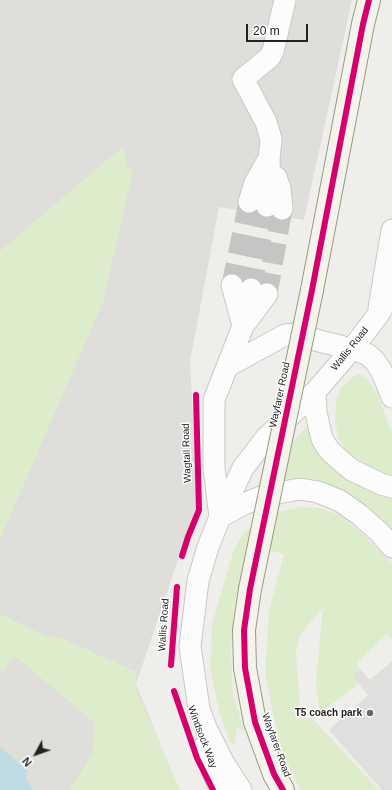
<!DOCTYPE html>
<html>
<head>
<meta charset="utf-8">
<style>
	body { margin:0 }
	#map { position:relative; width:392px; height:790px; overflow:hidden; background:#f0eeeb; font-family:Arial,sans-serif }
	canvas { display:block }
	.north { position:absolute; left:16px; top:734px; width:40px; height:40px; -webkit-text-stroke:3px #fff; paint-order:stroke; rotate:229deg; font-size:11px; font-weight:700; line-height:16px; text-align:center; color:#222 }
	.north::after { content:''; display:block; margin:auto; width:14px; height:18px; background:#222; clip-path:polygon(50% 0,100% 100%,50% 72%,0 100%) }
	.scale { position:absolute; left:246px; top:24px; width:62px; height:18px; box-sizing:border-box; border:2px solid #222; border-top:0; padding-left:5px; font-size:12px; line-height:14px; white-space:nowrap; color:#222; -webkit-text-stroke:3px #fff; paint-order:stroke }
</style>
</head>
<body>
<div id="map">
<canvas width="392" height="790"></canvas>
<div class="north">N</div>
<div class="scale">20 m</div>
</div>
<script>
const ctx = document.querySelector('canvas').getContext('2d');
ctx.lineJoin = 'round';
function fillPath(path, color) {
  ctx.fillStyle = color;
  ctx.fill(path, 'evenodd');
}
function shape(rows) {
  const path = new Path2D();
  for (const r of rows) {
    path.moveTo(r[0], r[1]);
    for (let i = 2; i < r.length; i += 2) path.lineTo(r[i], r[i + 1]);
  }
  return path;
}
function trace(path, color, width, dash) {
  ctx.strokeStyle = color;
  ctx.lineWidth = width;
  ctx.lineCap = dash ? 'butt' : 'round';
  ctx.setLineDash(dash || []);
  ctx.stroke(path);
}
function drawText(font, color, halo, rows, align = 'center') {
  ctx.font = font + ' Arial,sans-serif';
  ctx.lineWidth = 3;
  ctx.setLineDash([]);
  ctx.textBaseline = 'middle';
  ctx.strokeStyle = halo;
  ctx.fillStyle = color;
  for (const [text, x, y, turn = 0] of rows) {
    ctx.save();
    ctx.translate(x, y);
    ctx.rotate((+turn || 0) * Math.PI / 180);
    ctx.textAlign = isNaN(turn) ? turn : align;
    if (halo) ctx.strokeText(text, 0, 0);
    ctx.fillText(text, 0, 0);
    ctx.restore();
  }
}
fillPath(shape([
	[0,0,352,0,304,220,219,207,190,362,198,501,136,684,179,790,0,790]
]), '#e0deda');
fillPath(shape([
	[121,148,124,149,126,166,133,170,103,302,0,539,0,251],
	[359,374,367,379,378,394,388,424,392,430,392,476,379,471,364,463,346,451,339,439,335,422,336,402,340,389,353,377],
	[310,423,392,497,392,535,361,504,253,491,273,464],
	[300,507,319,508,340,515,364,535,392,563,392,640,387,634,356,664,360,669,352,676,358,684,320,713,316,682,323,608,301,633,296,652,301,719,312,718,379,790,300,790,281,750,265,675,269,611,284,554,256,548,245,555,234,607,231,653,233,693,244,730,236,728,235,745,230,742,219,711,210,667,212,625,234,549,244,533,261,520,278,512],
	[1,614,46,636,61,638,137,672,135,687,180,790,70,790,93,752,95,723,15,656,3,671,0,667,0,616]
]), '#ddeccb');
fillPath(shape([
	[392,661,392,790,382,790,329,730,368,695,352,676,360,669,370,680]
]), '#e0dfde');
fillPath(shape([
	[0,747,27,770,26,778,33,790,0,790]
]), '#bfdbe3');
trace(shape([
	[232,285,240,246,249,202],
	[251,289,267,206],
	[267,294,282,209]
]), '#c7c5c3', 21, [21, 10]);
const street = shape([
	[276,177,280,188,282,209],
	[249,202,255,183,268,160],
	[267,206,270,186,269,160,271,139,266,122,243,79,270,57,273,51,285,0],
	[232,285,242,322],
	[379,308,392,230],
	[247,321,267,294],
	[228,366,285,335,298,334,319,341,340,346,367,354,375,361,382,372,392,397],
	[315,392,316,412,319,426,322,439,329,450,342,462,352,470,381,484,392,487],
	[220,517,214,468,214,400,243,326,251,289],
	[220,517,244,504,266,495,300,489,318,492,340,501,360,515,380,533,392,547],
	[205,746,213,773,221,790],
	[241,790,223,762,206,728,199,709,190,646,198,581,208,547,220,517,243,468,266,438,315,392,352,349,378,315,392,292]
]);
const secondary = shape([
	[312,290,363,24,369,0],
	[250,589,244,630,245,668,255,722,274,774,283,790]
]);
trace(street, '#c9c8c7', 23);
trace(secondary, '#999a82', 24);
trace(street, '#fdfcfc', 21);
trace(secondary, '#f4f4ed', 22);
const secondaryBridge = shape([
	[250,589,312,290]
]);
trace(secondaryBridge, '#999a82', 24, []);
trace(secondaryBridge, '#f4f4ed', 22);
trace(shape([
	[182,556,188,537,199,510,196,395],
	[171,665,177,587],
	[174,691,197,758,213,790],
	[283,790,274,774,255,722,245,668,244,630,250,589,312,290,363,24,369,0]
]), '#d6006c', 6);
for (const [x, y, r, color] of [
	[370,713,4,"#6a6968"]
]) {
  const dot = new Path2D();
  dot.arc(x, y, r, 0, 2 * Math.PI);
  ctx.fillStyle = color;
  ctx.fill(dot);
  trace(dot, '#fff', 1.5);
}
drawText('10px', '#222', '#fff', [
	["Wallis Road",350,349,-51],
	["Wayfarer Road",280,395,-78],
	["Wagtail Road",187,453,-92],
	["Wallis Road",164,625,-86],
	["Windsock Way",202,737,69],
	["Wayfarer Road",276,745,70]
]);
drawText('bold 10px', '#222', '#fff', [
	["T5 coach park",362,713]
], 'right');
</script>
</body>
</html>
